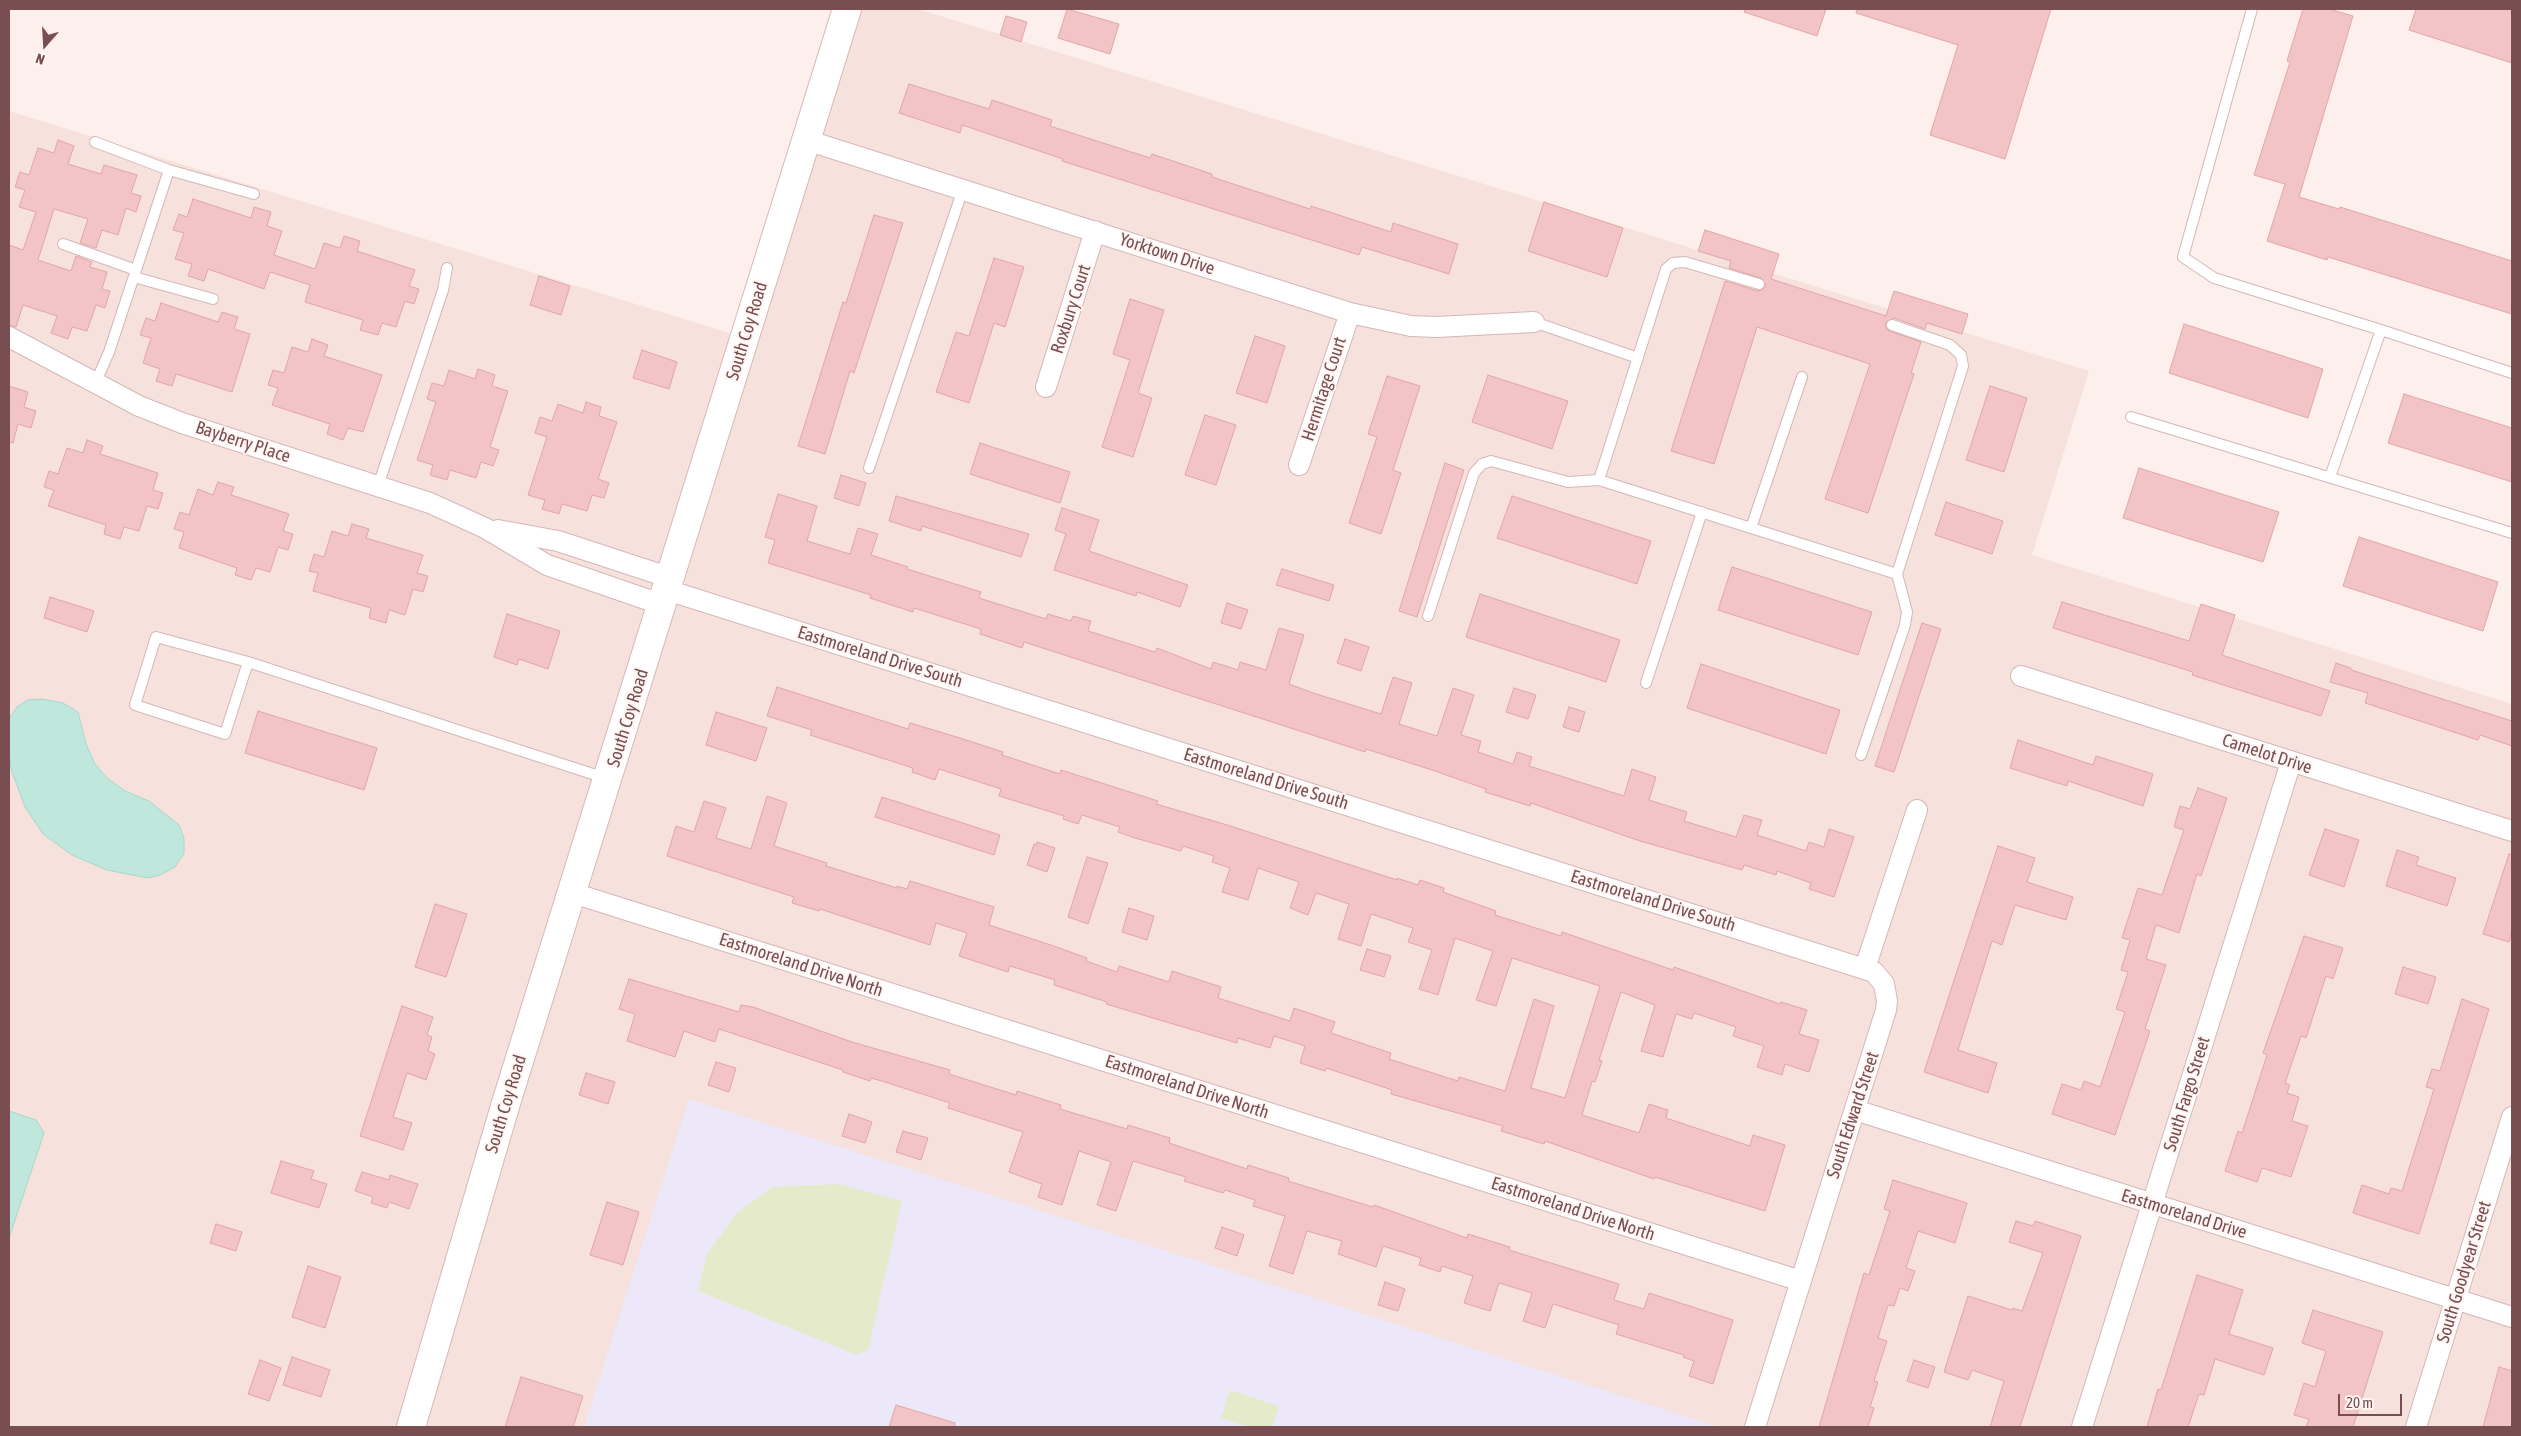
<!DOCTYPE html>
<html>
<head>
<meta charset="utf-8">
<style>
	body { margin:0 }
	#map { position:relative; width:2521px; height:1436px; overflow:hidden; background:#fcefec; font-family:"Asap Condensed",sans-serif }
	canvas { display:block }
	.frame { position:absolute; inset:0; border:10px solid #784e51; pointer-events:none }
	.north { position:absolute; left:20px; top:20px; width:50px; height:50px; -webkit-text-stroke:4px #fff5f3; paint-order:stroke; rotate:199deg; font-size:14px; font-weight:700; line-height:20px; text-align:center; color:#784e51 }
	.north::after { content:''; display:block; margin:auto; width:18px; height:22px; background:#784e51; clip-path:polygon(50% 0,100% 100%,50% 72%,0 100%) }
	.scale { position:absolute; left:2338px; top:1394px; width:64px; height:22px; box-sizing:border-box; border:2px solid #784e51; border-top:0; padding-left:6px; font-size:15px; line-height:18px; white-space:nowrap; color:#784e51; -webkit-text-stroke:4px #fff5f3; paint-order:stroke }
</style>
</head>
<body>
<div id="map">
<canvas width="2521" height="1436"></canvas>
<div class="frame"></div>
<div class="north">N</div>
<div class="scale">20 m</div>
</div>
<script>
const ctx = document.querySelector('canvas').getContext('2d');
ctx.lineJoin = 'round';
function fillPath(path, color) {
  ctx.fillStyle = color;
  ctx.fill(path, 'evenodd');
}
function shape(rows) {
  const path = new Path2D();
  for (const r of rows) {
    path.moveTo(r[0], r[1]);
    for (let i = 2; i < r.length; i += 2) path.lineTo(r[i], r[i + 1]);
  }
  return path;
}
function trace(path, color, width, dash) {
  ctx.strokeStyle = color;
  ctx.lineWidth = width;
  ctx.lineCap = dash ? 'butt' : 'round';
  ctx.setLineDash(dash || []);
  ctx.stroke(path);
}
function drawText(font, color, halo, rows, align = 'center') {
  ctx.font = font + ' "Asap Condensed",sans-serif';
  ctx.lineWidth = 4;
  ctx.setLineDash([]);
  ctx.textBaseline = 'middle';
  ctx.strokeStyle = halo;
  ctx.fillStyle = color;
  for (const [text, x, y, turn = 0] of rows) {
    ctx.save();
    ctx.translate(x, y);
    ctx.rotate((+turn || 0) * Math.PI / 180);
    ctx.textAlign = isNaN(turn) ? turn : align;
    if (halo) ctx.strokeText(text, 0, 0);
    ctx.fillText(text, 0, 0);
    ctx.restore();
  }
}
fillPath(shape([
	[837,9,918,9,2089,371,2032,555,2512,704,2512,1427,9,1427,9,111,736,335]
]), '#f6e1dd');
fillPath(shape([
	[689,1099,1719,1427,584,1427]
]), '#ece8f9');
fillPath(shape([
	[838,1184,902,1201,868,1350,857,1355,698,1291,707,1254,737,1213,772,1187],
	[1230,1390,1279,1406,1272,1427,1249,1427,1221,1418]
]), '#e5ebca');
const water = shape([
	[41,699,63,703,78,712,86,744,95,764,106,777,125,791,149,801,179,825,184,839,184,853,175,867,160,875,148,878,107,870,72,855,43,834,25,807,11,769,9,755,9,719,17,707,27,700,41,699],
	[9,1111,36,1120,44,1133,9,1238,9,1111]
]);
fillPath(water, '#c0e7dc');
trace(water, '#a6d8cb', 1);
const building = shape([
	[1067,9,1119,24,1110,54,1058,38,1067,9],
	[1745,9,1826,9,1817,36,1744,12,1745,9],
	[1857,9,2051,9,2005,159,1930,135,1958,45,1856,13,1857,9],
	[2303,9,2329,9,2353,16,2299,197,2339,209,2340,207,2512,261,2512,314,2328,257,2327,260,2267,241,2285,184,2254,175,2290,62,2287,61,2303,9],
	[2416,9,2512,9,2512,63,2409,30,2416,9],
	[1006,16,1027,22,1021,42,1000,35,1006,16],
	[909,84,989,109,992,100,1052,120,1050,126,1150,158,1152,154,1212,174,1212,177,1310,209,1311,206,1391,232,1393,223,1458,244,1449,274,1362,247,1359,255,1062,161,1063,159,962,125,960,133,899,113,909,84],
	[58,140,74,146,68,164,101,174,104,165,137,175,131,193,141,196,136,212,126,208,118,235,102,230,96,248,80,243,88,219,54,209,38,260,71,271,76,256,92,262,90,267,107,272,102,289,110,291,105,308,96,305,87,331,72,327,68,339,51,333,57,316,23,305,16,327,9,325,9,245,23,250,36,212,19,207,25,190,15,187,20,172,29,175,38,148,54,153,58,140],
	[193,199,251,218,254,207,271,212,267,226,282,231,274,255,315,269,324,243,340,248,344,236,360,241,357,251,415,270,409,286,419,289,414,304,405,301,396,327,382,323,378,335,360,330,363,320,305,302,310,285,270,272,264,289,208,269,204,281,188,276,192,264,175,259,184,233,173,230,179,214,187,217,193,199],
	[1544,202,1623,228,1607,277,1528,251,1544,202],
	[874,215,903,223,854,373,850,371,825,454,798,446,843,302,846,303,874,215],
	[1705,230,1779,254,1771,279,1886,316,1894,291,1968,314,1962,334,1927,323,1925,329,1894,318,1886,322,1885,327,1889,331,1921,342,1911,373,1914,374,1868,513,1825,499,1870,364,1757,327,1714,464,1671,451,1725,281,1758,291,1763,289,1766,285,1761,278,1729,268,1731,261,1698,251,1705,230],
	[994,258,1024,267,1005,327,994,323,969,403,936,392,956,332,969,336,994,258],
	[539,276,570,286,561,315,530,305,539,276],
	[1130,299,1164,310,1138,393,1152,398,1133,457,1102,447,1130,360,1113,354,1130,299],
	[161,303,218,322,222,312,238,317,234,329,250,334,232,392,176,374,172,386,156,381,160,369,143,363,151,338,140,335,146,318,155,321,161,303],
	[2184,324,2323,369,2308,418,2169,373,2184,324],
	[1255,336,1285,346,1267,403,1236,393,1255,336],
	[312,339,328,345,324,356,382,375,363,432,348,428,343,440,327,434,330,424,272,405,278,388,268,385,273,370,284,373,292,347,308,352,312,339],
	[642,350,677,362,669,389,633,378,642,350],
	[478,369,495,375,492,386,508,391,490,447,499,450,493,466,481,462,476,478,450,470,447,480,430,475,433,465,417,460,436,402,427,399,432,383,444,386,449,370,475,379,478,369],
	[1488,375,1568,401,1552,449,1472,422,1488,375],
	[1387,376,1420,386,1393,470,1401,473,1381,534,1349,523,1377,437,1368,434,1387,376],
	[9,386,28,392,24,407,36,411,31,428,18,424,13,443,9,442,9,386],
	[1990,386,2027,398,2004,472,1966,460,1990,386],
	[2404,394,2512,428,2512,482,2388,443,2404,394],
	[586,402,601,407,599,416,617,422,598,479,609,483,604,498,592,495,587,511,562,504,559,514,542,509,545,500,528,495,547,437,535,433,540,417,552,421,558,404,583,413,586,402],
	[1205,415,1236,425,1216,485,1185,475,1205,415],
	[87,440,103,446,100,454,158,473,153,490,163,493,158,509,147,506,139,531,124,527,120,539,104,534,106,525,48,506,54,490,44,487,49,471,58,474,67,448,83,453,87,440],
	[980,443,1070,472,1060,503,970,474,980,443],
	[1445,463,1464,470,1417,617,1399,611,1445,463],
	[2139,468,2279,512,2263,562,2123,518,2139,468],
	[841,475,866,483,859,506,834,498,841,475],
	[218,482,234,487,231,495,289,514,283,531,293,534,288,550,278,547,270,572,256,568,251,580,235,575,237,568,179,548,184,532,174,529,180,512,189,515,198,489,213,495,218,482],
	[778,494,817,506,807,541,850,554,858,528,878,534,871,555,908,567,907,569,981,592,979,598,1046,619,1048,614,1071,621,1073,616,1091,621,1088,631,1155,652,1157,648,1211,669,1213,662,1238,670,1240,662,1266,670,1279,628,1304,635,1289,684,1313,693,1381,714,1393,677,1412,683,1399,724,1437,736,1453,688,1474,695,1461,735,1481,741,1478,752,1513,764,1517,752,1532,757,1529,766,1624,796,1632,769,1656,777,1649,800,1687,812,1684,821,1736,837,1744,815,1762,820,1757,835,1806,851,1809,842,1824,847,1829,829,1854,837,1834,897,1809,889,1811,883,1777,871,1776,875,1744,865,1742,870,1640,841,1531,803,1530,806,1485,792,1486,789,1432,770,1366,749,1365,752,1024,642,1022,648,980,634,981,629,914,608,913,612,870,598,871,595,768,563,775,540,765,537,778,494],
	[896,496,1029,534,1021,557,922,526,921,531,889,521,896,496],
	[1512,496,1651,541,1637,584,1497,538,1512,496],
	[1946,502,2003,521,1992,554,1935,535,1946,502],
	[1062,508,1099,520,1089,551,1188,585,1180,607,1137,592,1136,596,1054,570,1066,534,1055,530,1062,508],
	[352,524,369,529,366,538,423,555,417,573,428,576,423,592,413,589,405,615,389,610,386,623,369,618,371,608,313,591,318,573,309,571,314,554,324,557,332,531,348,536,352,524],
	[2359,537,2498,582,2483,631,2343,586,2359,537],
	[1732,567,1872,612,1858,655,1718,610,1732,567],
	[1282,569,1334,585,1329,601,1276,585,1282,569],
	[1480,594,1620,640,1606,682,1466,637,1480,594],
	[50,597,94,611,87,632,44,618,50,597],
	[2062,602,2189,641,2201,604,2235,615,2222,655,2330,691,2321,716,2192,675,2193,672,2053,628,2062,602],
	[1227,603,1248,610,1241,629,1221,623,1227,603],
	[507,614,560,631,548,669,519,659,517,665,494,657,507,614],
	[1922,623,1941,629,1894,772,1875,766,1922,623],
	[1345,639,1369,647,1361,671,1337,663,1345,639],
	[2336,663,2351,668,2351,670,2512,721,2512,746,2480,735,2478,740,2365,703,2368,693,2330,682,2336,663],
	[1701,664,1840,710,1826,754,1687,708,1701,664],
	[777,687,908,729,910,723,960,738,1003,752,1002,755,1060,774,1061,770,1158,801,1156,804,1224,824,1397,880,1397,878,1418,885,1420,880,1444,888,1443,892,1496,911,1495,915,1561,936,1562,932,1673,970,1674,967,1780,1004,1781,1002,1807,1010,1799,1034,1819,1040,1809,1072,1785,1064,1782,1075,1757,1067,1764,1046,1733,1036,1736,1027,1694,1013,1692,1019,1676,1014,1663,1057,1641,1051,1655,1005,1621,992,1599,1060,1602,1061,1595,1082,1592,1081,1582,1115,1639,1133,1649,1104,1668,1110,1666,1118,1750,1146,1753,1135,1785,1145,1765,1211,1655,1177,1654,1179,1545,1141,1544,1144,1501,1131,1503,1126,1391,1094,1392,1090,1326,1068,1325,1071,1300,1063,1305,1046,1274,1036,1270,1048,1238,1038,1237,1043,1106,1004,1107,1002,1054,985,1055,980,1010,966,1008,972,959,956,967,933,936,923,930,945,820,909,819,911,792,903,794,897,667,856,676,826,694,832,704,801,726,808,716,838,751,849,767,796,787,803,774,846,827,863,826,866,897,888,897,886,907,889,910,881,994,907,989,925,1051,945,1087,958,1086,961,1117,972,1119,966,1169,982,1172,971,1221,987,1218,998,1290,1021,1294,1008,1335,1022,1331,1033,1391,1053,1389,1059,1458,1081,1459,1077,1505,1091,1534,999,1554,1006,1531,1088,1565,1098,1600,986,1512,958,1496,1006,1476,1000,1493,951,1455,938,1438,995,1419,989,1432,950,1408,942,1413,928,1371,914,1361,946,1338,939,1349,904,1316,893,1308,915,1290,908,1299,882,1258,868,1248,900,1222,892,1230,868,1212,862,1214,856,1183,846,1181,851,1135,838,1118,832,1120,827,1082,815,1078,824,1063,819,1064,816,999,796,1001,789,939,769,935,780,912,772,913,768,810,735,812,730,767,716,777,687],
	[1514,688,1536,695,1528,719,1506,712,1514,688],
	[1569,707,1585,712,1579,732,1563,727,1569,707],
	[258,711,377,748,364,790,245,753,258,711],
	[716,712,767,728,756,761,706,745,716,712],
	[2018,740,2093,765,2096,756,2153,774,2143,806,2068,781,2067,786,2010,768,2018,740],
	[2198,788,2227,798,2201,876,2197,874,2179,933,2156,925,2146,959,2166,965,2145,1029,2150,1031,2115,1135,2052,1114,2062,1084,2081,1090,2084,1081,2100,1087,2125,1012,2116,1009,2128,972,2121,970,2130,940,2122,938,2138,888,2162,895,2184,830,2174,827,2180,806,2190,809,2198,788],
	[882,797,1000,835,994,855,875,817,882,797],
	[2325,829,2359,840,2344,887,2309,875,2325,829],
	[1037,842,1055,848,1047,872,1027,865,1034,844,1036,845,1037,842],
	[1998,846,2035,858,2027,882,2073,897,2066,920,2015,905,2002,945,1992,941,1958,1050,1997,1063,1988,1093,1924,1072,1998,846],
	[2397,850,2419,857,2416,865,2456,878,2447,906,2386,886,2397,850],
	[2509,854,2512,855,2512,931,2509,942,2483,934,2509,854],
	[1087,857,1108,863,1088,924,1068,917,1087,857],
	[435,904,467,914,446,977,415,967,435,904],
	[1129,908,1154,916,1147,940,1122,932,1129,908],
	[2304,936,2343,948,2333,979,2326,976,2306,1038,2301,1036,2285,1083,2290,1085,2287,1093,2299,1097,2292,1121,2308,1126,2291,1177,2262,1168,2257,1182,2225,1171,2238,1131,2242,1133,2267,1055,2263,1053,2304,936],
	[1367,949,1391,956,1384,977,1360,970,1367,949],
	[2403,967,2436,977,2428,1004,2395,994,2403,967],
	[629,979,739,1012,741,1005,753,1007,852,1042,950,1070,949,1074,1016,1095,1017,1091,1061,1105,1060,1109,1127,1129,1128,1125,1170,1138,1169,1143,1247,1169,1248,1165,1289,1178,1288,1181,1373,1207,1374,1205,1467,1238,1468,1234,1510,1247,1509,1250,1619,1284,1614,1300,1644,1309,1649,1293,1733,1320,1713,1384,1689,1376,1694,1361,1683,1357,1684,1355,1616,1334,1619,1325,1553,1304,1545,1328,1523,1321,1532,1293,1499,1283,1490,1311,1464,1303,1473,1276,1442,1266,1440,1272,1419,1265,1421,1258,1383,1246,1376,1267,1338,1254,1342,1241,1307,1231,1293,1274,1269,1266,1285,1216,1253,1206,1255,1200,1225,1190,1223,1193,1184,1181,1186,1177,1133,1161,1116,1211,1097,1205,1111,1162,1079,1151,1062,1205,1038,1197,1042,1184,1009,1172,1023,1132,948,1108,950,1103,885,1082,871,1078,870,1081,843,1072,843,1070,719,1029,715,1042,684,1031,675,1057,627,1041,635,1014,619,1009,629,979],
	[2462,999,2489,1009,2419,1234,2353,1213,2362,1185,2389,1194,2391,1188,2402,1191,2434,1089,2426,1087,2432,1069,2440,1071,2462,999],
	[402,1006,433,1017,427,1035,432,1037,428,1051,435,1054,426,1080,407,1073,393,1117,412,1123,403,1150,360,1136,402,1006],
	[716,1062,736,1068,729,1092,708,1085,716,1062],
	[586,1073,615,1082,608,1104,579,1095,586,1073],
	[849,1114,872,1122,865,1143,842,1136,849,1114],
	[903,1131,928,1138,921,1160,896,1152,903,1131],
	[281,1161,314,1171,311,1179,327,1184,319,1208,271,1193,281,1161],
	[362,1172,389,1180,390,1175,418,1184,409,1209,389,1202,387,1208,371,1203,373,1197,355,1191,362,1172],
	[1893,1180,1967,1203,1955,1243,1918,1231,1906,1268,1915,1271,1908,1291,1900,1288,1894,1306,1888,1305,1878,1338,1887,1341,1874,1381,1878,1382,1870,1407,1874,1408,1868,1427,1819,1427,1864,1273,1869,1275,1890,1211,1884,1209,1893,1180],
	[607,1202,639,1212,623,1265,590,1255,607,1202],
	[2016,1221,2033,1226,2035,1221,2081,1236,2020,1427,1990,1427,2004,1381,1972,1370,1968,1380,1944,1372,1968,1296,2012,1310,2013,1308,2022,1311,2043,1253,2009,1242,2016,1221],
	[216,1224,242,1232,236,1251,210,1243,216,1224],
	[1222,1227,1244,1235,1237,1256,1215,1248,1222,1227],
	[308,1266,341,1277,325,1328,292,1317,308,1266],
	[2197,1275,2243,1290,2229,1334,2273,1348,2264,1375,2215,1359,2204,1395,2199,1394,2188,1427,2147,1427,2158,1389,2161,1390,2197,1275],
	[1385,1282,1405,1289,1398,1311,1378,1305,1385,1282],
	[2313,1310,2383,1332,2353,1427,2306,1427,2309,1419,2294,1415,2304,1383,2315,1387,2326,1351,2302,1343,2313,1310],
	[292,1357,330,1370,321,1397,283,1385,292,1357],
	[260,1360,281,1368,269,1401,248,1394,260,1360],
	[1914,1360,1935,1367,1928,1388,1907,1381,1914,1360],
	[2499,1367,2512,1371,2512,1427,2483,1427,2499,1367],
	[521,1377,583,1396,573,1427,505,1427,521,1377],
	[896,1405,955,1423,955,1427,889,1427,896,1405]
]);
fillPath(building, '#f2c4c5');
trace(building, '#e4a5a7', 1);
const lane = shape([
	[2252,9,2183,257,2214,278,2381,330],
	[95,142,169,170,254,194],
	[63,244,136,270],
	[134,277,213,299],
	[1534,322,1638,358],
	[95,384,109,352,169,170],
	[2131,417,2512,533],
	[869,468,963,189],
	[2330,477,2381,330,2512,373],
	[1599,480,1666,269,1673,263,1685,262,1759,284],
	[378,486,443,290,447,268],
	[1751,528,1802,377],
	[1428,616,1474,473,1482,464,1491,461,1568,482,1599,480,1897,574],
	[248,662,225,734,135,705,156,637,248,662,605,778],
	[1646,683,1702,512],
	[1861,755,1905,625,1907,612,1897,574,1963,366,1961,355,1950,345,1892,325]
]);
const street = shape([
	[806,140,1350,313,1411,326,1436,327,1534,322],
	[9,337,139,406,182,423,430,503,485,528,547,565,663,605],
	[1046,387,1095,231],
	[1299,465,1350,313],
	[498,530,558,541,671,578],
	[667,590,1874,972,1884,984,1887,1001,1886,1010,1755,1427],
	[2021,676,2512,831],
	[573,893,1801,1281],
	[1865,968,1917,810],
	[1855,1110,2512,1317],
	[2082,1427,2291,762],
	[2416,1427,2512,1117]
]);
const secondary = shape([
	[411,1427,506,1103,847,9]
]);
trace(lane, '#d4b7b6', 12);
trace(street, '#d4b7b6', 22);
trace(secondary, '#d9b7b6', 30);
trace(lane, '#fff', 10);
trace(street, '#fff', 20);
trace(secondary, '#fff', 28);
drawText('18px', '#784e51', '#fff5f3', [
	["Yorktown Drive",1167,254,18],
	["Roxbury Court",1071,309,-72],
	["South Coy Road",747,331,-73],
	["Hermitage Court",1324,389,-72],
	["Bayberry Place",243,442,18],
	["Eastmoreland Drive South",880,657,17],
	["South Coy Road",628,718,-73],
	["Camelot Drive",2267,754,18],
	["Eastmoreland Drive South",1266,779,17],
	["Eastmoreland Drive South",1653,901,17],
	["Eastmoreland Drive North",801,965,18],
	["Eastmoreland Drive North",1187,1087,18],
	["South Fargo Street",2187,1094,-73],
	["South Coy Road",506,1104,-73],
	["South Edward Street",1853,1115,-72],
	["Eastmoreland Drive North",1573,1209,18],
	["Eastmoreland Drive",2184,1214,17],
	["South Goodyear Street",2464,1272,-73]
]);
</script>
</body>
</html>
